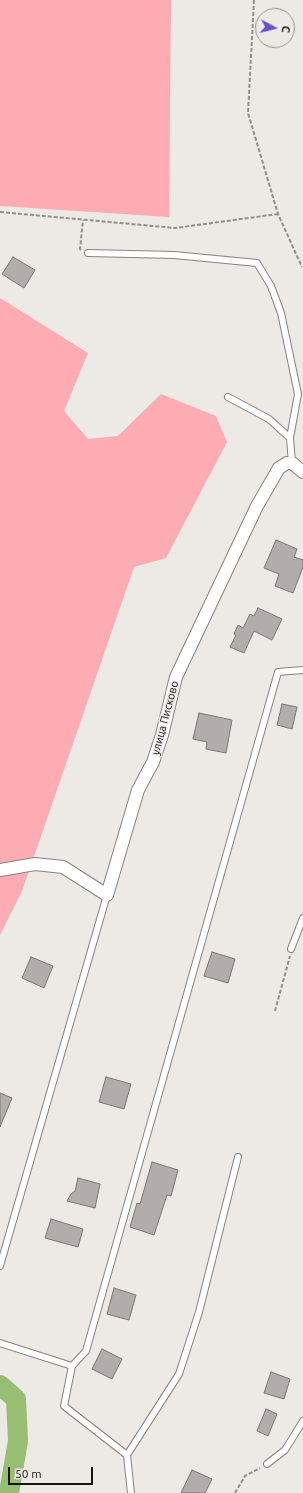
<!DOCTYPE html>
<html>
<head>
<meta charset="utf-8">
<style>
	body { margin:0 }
	#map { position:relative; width:303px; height:1493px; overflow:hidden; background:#ede9e5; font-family:Ubuntu,sans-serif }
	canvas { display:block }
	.north { position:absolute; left:255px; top:8px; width:40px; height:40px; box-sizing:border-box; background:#ede9e5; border:1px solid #979491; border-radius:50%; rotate:97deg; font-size:11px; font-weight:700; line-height:16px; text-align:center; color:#151412 }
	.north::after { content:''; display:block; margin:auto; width:14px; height:18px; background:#6452cb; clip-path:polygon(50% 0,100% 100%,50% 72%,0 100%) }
	.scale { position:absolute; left:8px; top:1467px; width:85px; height:18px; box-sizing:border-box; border:2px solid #151412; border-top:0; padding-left:5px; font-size:12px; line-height:14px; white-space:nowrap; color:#151412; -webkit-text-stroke:3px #ede9e5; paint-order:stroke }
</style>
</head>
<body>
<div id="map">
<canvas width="303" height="1493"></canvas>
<div class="north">С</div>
<div class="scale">50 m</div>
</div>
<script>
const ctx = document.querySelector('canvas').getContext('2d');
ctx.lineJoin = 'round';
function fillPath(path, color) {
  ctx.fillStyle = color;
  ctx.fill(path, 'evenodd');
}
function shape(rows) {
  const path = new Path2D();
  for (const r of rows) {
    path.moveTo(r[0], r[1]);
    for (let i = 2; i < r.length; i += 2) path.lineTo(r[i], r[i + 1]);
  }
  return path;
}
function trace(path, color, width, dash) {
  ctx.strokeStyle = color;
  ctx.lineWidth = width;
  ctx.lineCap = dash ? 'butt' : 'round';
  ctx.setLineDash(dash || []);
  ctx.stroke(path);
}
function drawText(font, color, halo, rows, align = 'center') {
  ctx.font = font + ' Ubuntu,sans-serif';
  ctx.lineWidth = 3;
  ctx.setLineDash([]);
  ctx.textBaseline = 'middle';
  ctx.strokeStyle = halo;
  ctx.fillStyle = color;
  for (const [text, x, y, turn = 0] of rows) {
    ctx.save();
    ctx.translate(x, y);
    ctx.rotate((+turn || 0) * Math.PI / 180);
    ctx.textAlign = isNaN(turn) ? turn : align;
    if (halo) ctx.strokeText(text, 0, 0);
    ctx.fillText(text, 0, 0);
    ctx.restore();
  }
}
fillPath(shape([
	[0,0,171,0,169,217,0,206],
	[0,298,88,353,64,411,88,439,118,436,161,394,216,416,227,442,166,558,134,567,22,891,0,935]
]), '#fdacb3');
trace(shape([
	[0,1385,16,1399,18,1441,9,1493]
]), '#97be73', 20);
const building = shape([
	[13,257,35,270,24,288,2,274,13,257],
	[276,540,297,549,294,557,303,560,303,567,293,593,275,586,279,574,264,568,276,540],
	[258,608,282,619,272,640,254,631,244,653,230,647,236,635,234,634,238,625,243,628,250,614,254,616,258,608],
	[282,704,297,707,292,729,277,725,282,704],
	[199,713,232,720,226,753,206,749,207,742,193,739,199,713],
	[212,952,235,959,228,983,204,976,212,952],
	[31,957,53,966,44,988,22,978,31,957],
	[106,1077,131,1084,124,1109,99,1102,106,1077],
	[0,1093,12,1098,0,1127,0,1093],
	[152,1162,178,1170,171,1196,167,1195,154,1235,130,1227,137,1203,140,1204,152,1162],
	[78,1178,100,1184,95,1208,67,1201,71,1194,75,1191,78,1178],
	[51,1219,83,1229,78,1247,45,1238,51,1219],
	[114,1288,136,1295,129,1320,107,1314,114,1288],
	[102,1349,122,1359,112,1379,92,1369,102,1349],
	[271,1372,290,1379,284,1399,264,1393,271,1372],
	[266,1409,277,1414,268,1436,257,1431,266,1409],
	[192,1470,212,1479,205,1493,181,1493,192,1470]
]);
fillPath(building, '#b2adaa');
trace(building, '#7b7674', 1);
const service = shape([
	[88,253,174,255,257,263,271,286,281,313,298,394,290,438,269,419,228,397],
	[290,438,292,463],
	[291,949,303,918],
	[0,1266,107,895],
	[0,1343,72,1366],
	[127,1455,179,1374,199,1312,238,1157],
	[267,1464,285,1450,303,1421],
	[131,1493,127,1455,64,1406,72,1366,86,1351,278,672,303,670]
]);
const minor = shape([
	[0,870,35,864,63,867,107,895,138,790,153,762,162,735,176,677,257,506,279,468,287,463,292,463,303,472]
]);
trace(service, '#86837f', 8);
trace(minor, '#86837f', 14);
trace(shape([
	[254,0,248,113,278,214,302,267],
	[0,212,175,228,278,214],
	[81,250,80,249,83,220],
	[275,1011,290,956],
	[235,1493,245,1476,260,1468]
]), '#928f8c', 2, [4, 2]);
trace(service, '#fff', 6);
trace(minor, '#fff', 12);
drawText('11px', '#151412', '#ede9e5', [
	["улица Писково",165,718,-75]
]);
</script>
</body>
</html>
